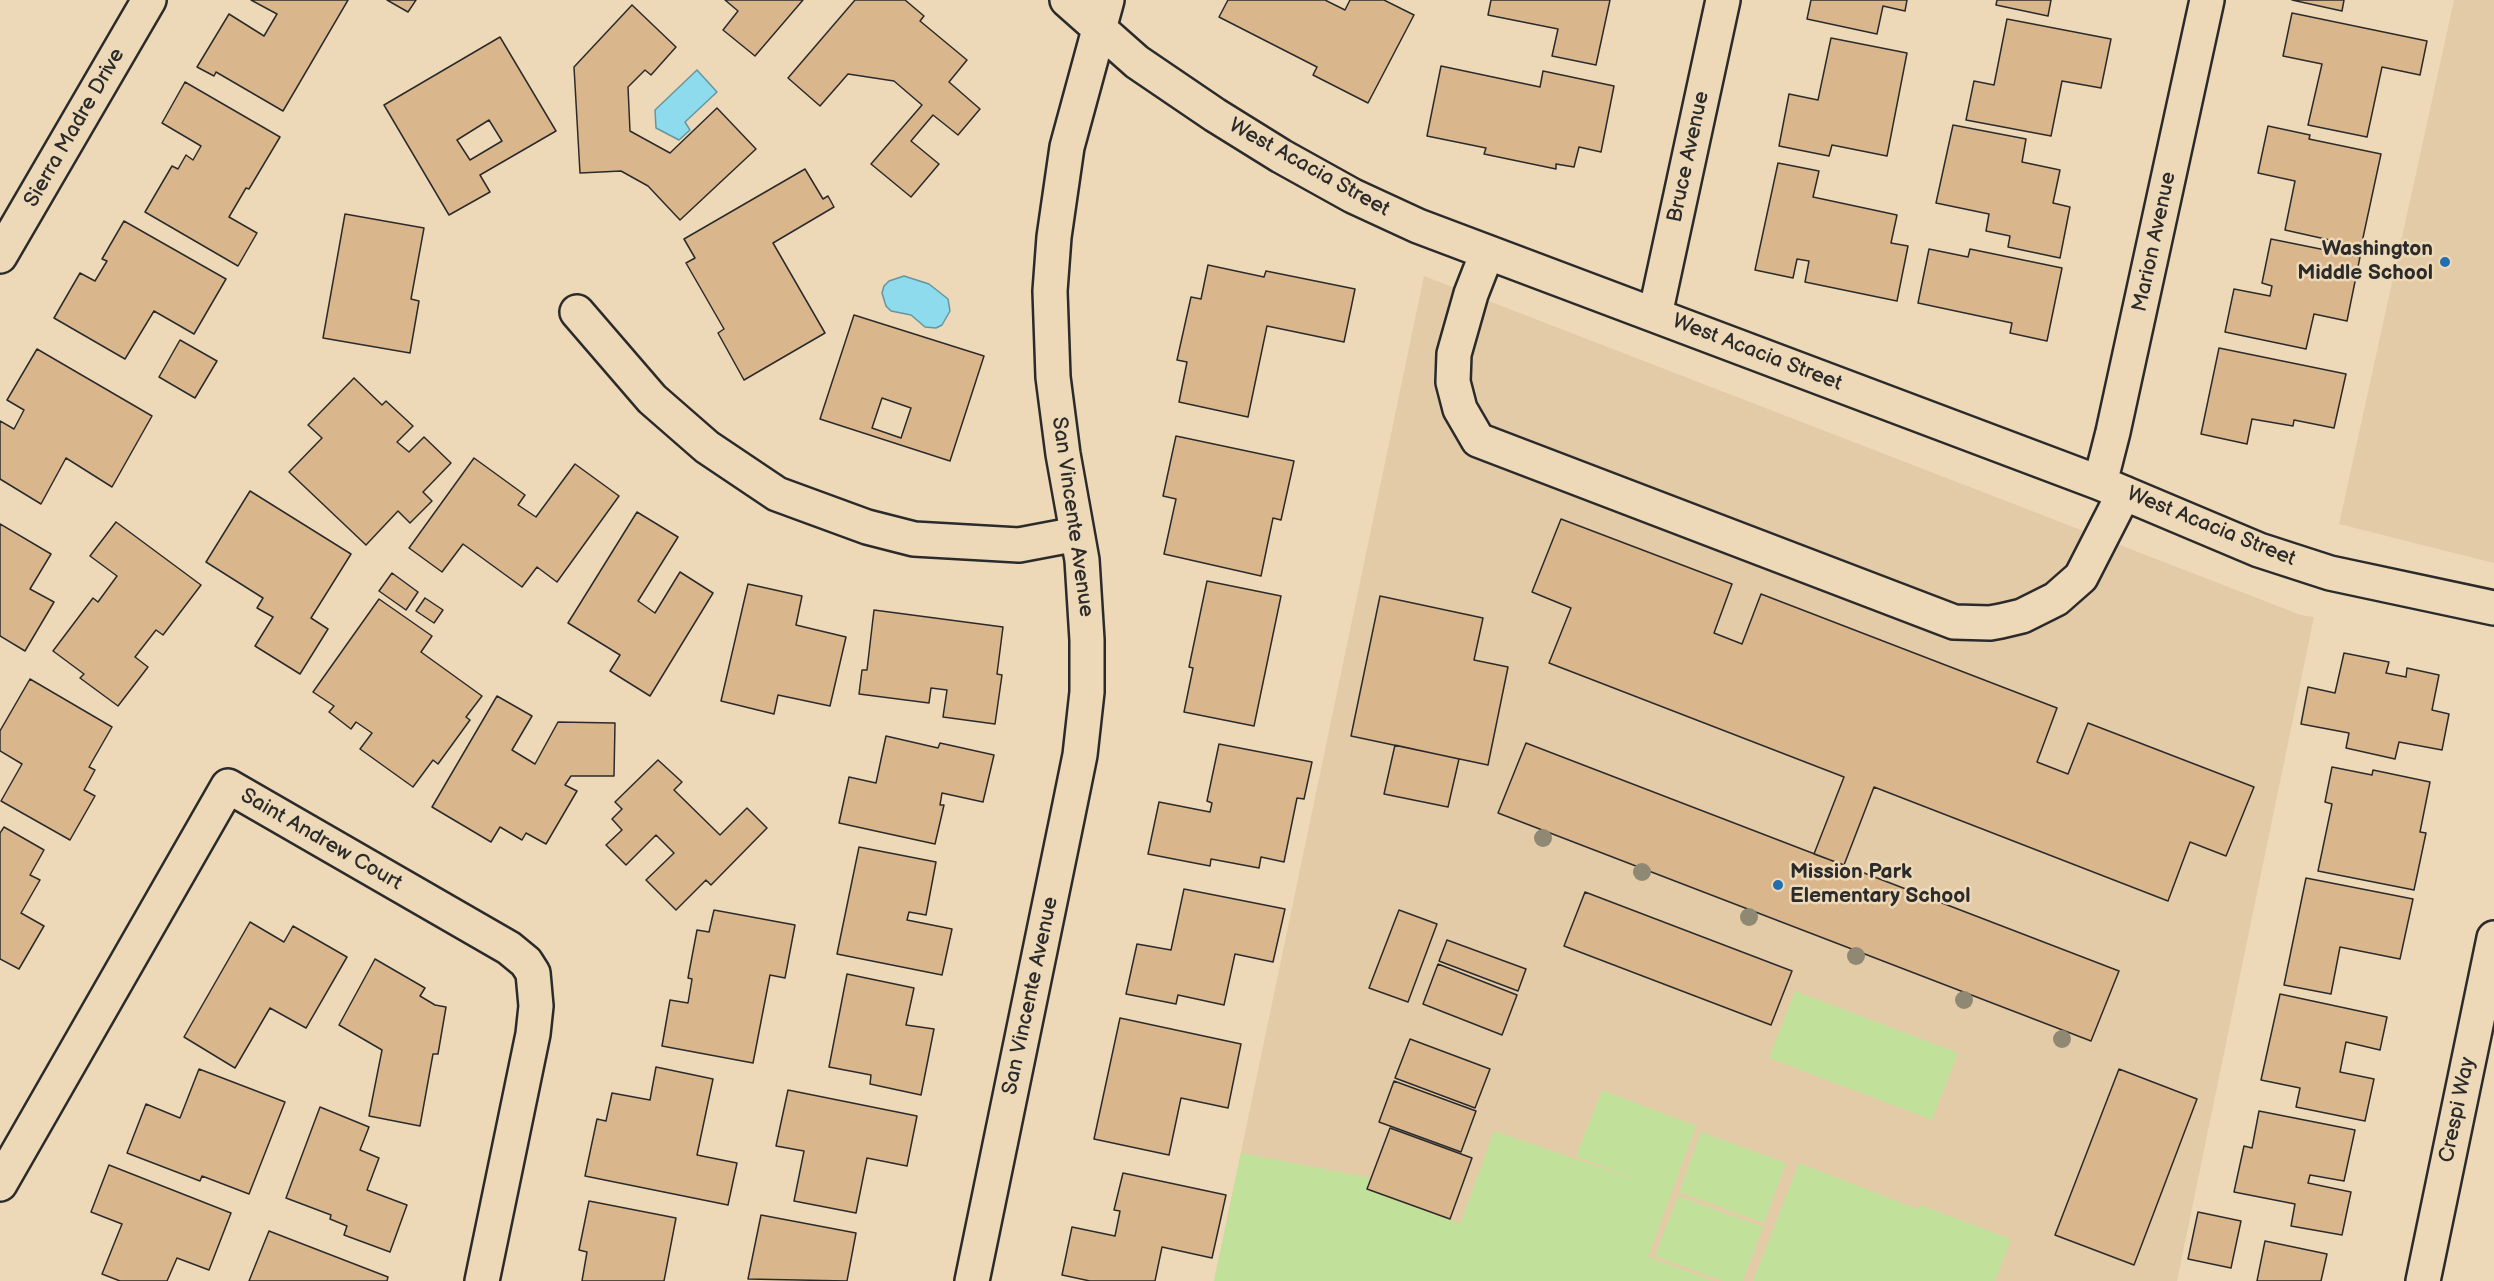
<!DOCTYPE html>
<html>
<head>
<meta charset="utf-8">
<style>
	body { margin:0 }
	canvas { display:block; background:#edd9b7 }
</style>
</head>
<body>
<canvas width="2494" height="1281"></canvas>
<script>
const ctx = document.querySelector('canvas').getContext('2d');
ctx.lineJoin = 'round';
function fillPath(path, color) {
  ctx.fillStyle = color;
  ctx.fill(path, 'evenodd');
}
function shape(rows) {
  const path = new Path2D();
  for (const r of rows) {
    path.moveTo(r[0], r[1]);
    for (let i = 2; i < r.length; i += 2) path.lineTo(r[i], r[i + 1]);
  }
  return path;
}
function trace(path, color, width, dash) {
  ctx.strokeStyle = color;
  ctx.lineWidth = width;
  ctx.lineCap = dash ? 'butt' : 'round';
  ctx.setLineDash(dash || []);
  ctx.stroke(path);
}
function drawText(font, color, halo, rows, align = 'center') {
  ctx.font = font + ' "Balsamiq Sans",sans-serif';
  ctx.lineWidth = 5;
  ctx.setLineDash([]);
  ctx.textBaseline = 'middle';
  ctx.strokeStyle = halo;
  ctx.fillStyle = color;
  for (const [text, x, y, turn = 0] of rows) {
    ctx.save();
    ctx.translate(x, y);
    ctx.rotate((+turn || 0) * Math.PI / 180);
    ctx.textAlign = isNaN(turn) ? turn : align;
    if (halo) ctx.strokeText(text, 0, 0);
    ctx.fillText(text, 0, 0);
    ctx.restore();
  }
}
fillPath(shape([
	[2454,0,2494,0,2494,563,2339,524],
	[1424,276,2301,615,2314,617,2177,1281,1214,1281]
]), '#e3cba7');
fillPath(shape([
	[1795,991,1958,1053,1932,1120,1769,1058],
	[1602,1090,1696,1126,1648,1257,1713,1281,1214,1281,1241,1153,1371,1178,1368,1190,1460,1224,1494,1131,1640,1181,1576,1156],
	[1701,1132,1786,1163,1764,1223,1679,1192],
	[1799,1163,1917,1209,1920,1205,2011,1239,1995,1281,1753,1281],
	[1678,1196,1763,1227,1743,1281,1723,1281,1655,1256]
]), '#c1e19a');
const water = shape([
	[697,70,717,92,685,122,690,130,679,140,656,128,655,110,697,70],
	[904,276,929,284,948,299,950,311,942,325,936,328,925,327,911,315,891,311,886,306,882,293,884,286,889,281,904,276]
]);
fillPath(water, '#8ddbec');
trace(water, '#66959f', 1.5);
const building = shape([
	[251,0,348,0,283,111,216,72,214,76,197,67,229,14,264,36,277,14,251,0],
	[387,0,416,0,408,12,387,0],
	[725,0,803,0,755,56,723,30,738,11,725,0],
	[855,0,905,0,924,16,920,21,967,60,949,82,980,109,958,135,933,115,911,141,939,164,911,197,871,164,922,105,894,81,848,74,820,106,788,78,855,0],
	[1228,0,1325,0,1345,10,1350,0,1384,0,1414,15,1368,103,1313,75,1317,67,1219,17,1228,0],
	[1491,0,1610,0,1596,65,1552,56,1558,29,1488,15,1491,0],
	[1811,0,1907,0,1905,11,1883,6,1877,34,1807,19,1811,0],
	[1997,0,2051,0,2048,16,1996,5,1997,0],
	[2292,0,2344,0,2342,11,2292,0],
	[632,5,676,47,651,75,645,70,628,87,630,131,670,153,717,108,756,149,680,220,648,186,621,171,580,173,574,67,632,5],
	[2292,13,2427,41,2420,75,2382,67,2367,137,2308,125,2322,64,2283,56,2292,13],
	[2007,19,2111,39,2101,88,2062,81,2051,136,1966,120,1974,81,1994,85,2007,19],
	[500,37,556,131,480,175,490,192,449,215,384,105,500,37],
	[489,120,502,141,470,160,457,140,489,120],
	[1831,38,1907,53,1887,156,1832,145,1829,156,1779,146,1789,94,1818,100,1831,38],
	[1441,66,1540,87,1543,71,1614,86,1601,152,1579,147,1574,167,1556,164,1556,169,1484,154,1486,148,1427,136,1441,66],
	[185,82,280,137,249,189,246,188,229,217,257,233,238,266,145,212,172,166,178,169,186,155,193,160,201,146,162,123,185,82],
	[1953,125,2026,139,2022,162,2060,170,2053,203,2070,207,2060,258,2008,247,2010,236,1986,231,1989,214,1936,203,1953,125],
	[2268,126,2310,135,2309,139,2381,154,2361,247,2285,230,2295,181,2258,173,2268,126],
	[1778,163,1819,171,1813,197,1897,215,1891,243,1908,246,1897,301,1805,282,1809,261,1797,259,1793,278,1755,270,1778,163],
	[805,169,823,199,828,196,834,207,773,243,825,333,744,380,718,333,724,329,686,263,695,258,684,239,805,169],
	[345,214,424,228,411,299,419,301,410,353,323,338,345,214],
	[124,221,226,279,194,334,154,311,125,359,54,318,80,273,95,281,107,261,102,259,124,221],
	[2271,239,2360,257,2347,321,2314,314,2306,349,2225,332,2234,289,2270,296,2272,286,2262,283,2271,239],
	[1929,249,1968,257,1970,249,2062,268,2047,341,2010,333,2012,323,1918,303,1929,249],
	[1208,265,1264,277,1266,271,1355,289,1344,342,1267,326,1248,417,1179,402,1187,362,1177,360,1191,297,1201,299,1208,265],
	[854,315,984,356,950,461,820,419,854,315],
	[882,398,911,408,901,438,872,428,882,398],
	[180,340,217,361,195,398,159,377,180,340],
	[2219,348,2346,374,2334,428,2294,420,2293,426,2252,419,2247,444,2201,434,2219,348],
	[37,349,152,416,112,487,66,458,41,504,0,479,0,421,14,429,24,410,7,400,37,349],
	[354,378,382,405,386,401,413,426,397,442,409,452,424,437,451,463,423,492,432,501,410,523,398,511,366,545,289,472,322,438,308,425,354,378],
	[1176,436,1294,461,1281,520,1273,518,1261,576,1164,554,1176,499,1163,496,1176,436],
	[474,458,525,495,518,505,536,517,575,464,619,496,557,582,537,567,522,587,463,544,442,572,409,548,474,458],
	[250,491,351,554,311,618,328,629,300,674,255,646,273,617,257,608,263,598,206,562,250,491],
	[637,512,678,537,638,601,655,613,680,572,713,593,650,696,610,671,620,655,568,623,637,512],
	[1561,519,1732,584,1714,633,1742,644,1761,594,2057,708,2037,762,2068,774,2088,723,2254,787,2226,856,2190,842,2168,901,1874,787,1844,865,1814,854,1844,777,1549,663,1571,608,1532,592,1561,519],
	[116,522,201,585,163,635,156,630,135,657,148,667,118,706,80,678,84,674,53,651,93,598,98,602,117,576,90,556,116,522],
	[0,524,51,554,30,589,54,602,25,651,0,636,0,524],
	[392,573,418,592,406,610,379,591,392,573],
	[1207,581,1281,596,1254,726,1184,712,1193,668,1189,667,1207,581],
	[748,584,802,596,796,625,846,637,830,706,778,695,774,714,721,701,748,584],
	[1380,596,1483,618,1474,660,1508,667,1488,765,1351,736,1380,596],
	[425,598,443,610,434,623,416,611,425,598],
	[379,599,432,636,421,652,482,696,466,717,470,720,438,764,433,760,413,787,360,749,372,733,356,722,351,729,329,712,334,706,313,692,379,599],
	[874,610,1003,627,997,674,1002,675,995,724,943,717,947,690,931,688,929,703,859,694,862,670,867,670,874,610],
	[2344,653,2389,662,2386,673,2406,677,2407,668,2439,675,2432,710,2449,714,2442,750,2399,742,2395,759,2346,748,2349,733,2301,724,2308,687,2335,693,2344,653],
	[30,679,112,727,89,767,95,770,84,790,95,796,70,840,1,801,22,764,0,751,0,731,30,679],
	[497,696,532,716,512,750,535,764,558,722,615,723,614,776,571,776,565,785,577,791,546,844,526,833,522,840,500,827,491,842,432,807,497,696],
	[886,736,938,748,940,743,994,755,983,802,942,793,940,805,944,805,935,844,839,823,849,777,876,783,886,736],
	[1526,743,2119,971,2091,1041,1498,813,1526,743],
	[1219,744,1312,762,1304,799,1297,798,1284,862,1261,857,1259,868,1211,859,1210,866,1148,854,1159,802,1210,812,1212,803,1207,801,1219,744],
	[1395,745,1459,759,1448,807,1384,794,1395,745],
	[658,760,682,782,674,790,720,835,747,808,767,828,711,885,706,880,676,910,646,880,674,853,656,835,626,865,606,845,622,830,612,819,622,809,615,802,658,760],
	[2332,767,2372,775,2373,770,2430,782,2420,832,2426,833,2414,890,2318,871,2332,804,2325,802,2332,767],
	[4,827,44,850,30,875,40,880,21,913,44,926,19,969,0,959,0,833,4,827],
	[859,847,936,862,926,915,909,912,907,920,952,929,942,975,837,954,859,847],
	[2306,878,2413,899,2400,959,2340,947,2331,994,2284,985,2306,878],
	[1184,889,1285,909,1273,962,1235,954,1224,1005,1178,995,1176,1004,1126,994,1137,944,1171,950,1184,889],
	[1585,892,1792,971,1771,1025,1564,946,1585,892],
	[714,910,795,925,785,978,770,975,753,1063,662,1046,670,1000,688,1003,692,979,688,978,697,930,709,932,714,910],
	[1399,910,1437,924,1408,1002,1369,988,1399,910],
	[250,922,284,942,293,926,347,957,306,1028,270,1008,235,1068,184,1037,250,922],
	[1447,940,1526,969,1518,991,1439,961,1447,940],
	[375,959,425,988,420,996,435,1005,446,1007,438,1054,433,1054,420,1126,369,1116,382,1050,339,1025,375,959],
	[1438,964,1517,995,1502,1035,1423,1004,1438,964],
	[847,974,914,988,906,1025,934,1029,921,1095,870,1084,871,1075,829,1067,847,974],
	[2280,994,2387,1017,2380,1050,2346,1042,2340,1072,2374,1079,2365,1121,2296,1107,2300,1088,2261,1080,2280,994],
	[1120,1018,1241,1044,1228,1108,1181,1098,1169,1155,1094,1139,1120,1018],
	[1410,1039,1490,1069,1475,1108,1395,1078,1410,1039],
	[656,1067,713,1079,697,1155,737,1163,728,1205,585,1176,597,1119,606,1121,612,1093,650,1100,656,1067],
	[199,1069,285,1102,249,1194,202,1176,200,1181,127,1153,146,1104,180,1118,199,1069],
	[2119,1069,2197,1099,2134,1265,2055,1235,2119,1069],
	[1394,1081,1476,1111,1461,1152,1379,1122,1394,1081],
	[788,1090,917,1116,907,1166,867,1158,856,1213,794,1201,804,1151,776,1146,788,1090],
	[320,1107,369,1127,360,1150,379,1158,367,1190,407,1205,390,1252,344,1235,347,1226,330,1219,331,1215,286,1198,320,1107],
	[2259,1111,2355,1130,2344,1181,2310,1175,2308,1183,2351,1192,2342,1235,2291,1226,2295,1204,2234,1192,2244,1146,2252,1148,2259,1111],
	[1390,1128,1472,1158,1450,1219,1367,1189,1390,1128],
	[109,1165,231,1213,209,1270,177,1258,167,1281,120,1281,102,1274,122,1224,91,1212,109,1165],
	[1123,1173,1226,1195,1212,1258,1162,1247,1155,1281,1090,1281,1062,1275,1072,1227,1115,1236,1120,1211,1114,1210,1123,1173],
	[589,1201,676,1218,664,1281,582,1281,587,1252,579,1250,589,1201],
	[2198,1212,2241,1221,2231,1268,2188,1259,2198,1212],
	[761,1215,856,1233,847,1281,748,1279,761,1215],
	[269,1231,388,1277,387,1281,249,1281,269,1231],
	[2265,1241,2327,1254,2321,1281,2257,1281,2265,1241]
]);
fillPath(building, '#dab68d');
trace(building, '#2b2b2b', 1.5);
const minor = shape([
	[1067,0,1137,62,1215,115,1281,156,1353,196,1418,226,2100,483,2259,550,2330,573,2494,608],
	[1487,253,1471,294,1454,354,1453,382,1460,409,1478,440,1954,622,1990,623,2001,621,2022,616,2056,599,2081,577,2124,493],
	[0,256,149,0],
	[577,312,652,399,707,447,777,494,867,527,914,539,1019,545,1077,534],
	[1655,315,1723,0],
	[2100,483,2113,432,2207,0],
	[0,1184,228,786,509,948,526,962,533,973,536,1006,533,1034,482,1281],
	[972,1281,1067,819,1080,755,1087,692,1087,640,1082,560,1063,454,1053,377,1050,291,1054,237,1067,147,1107,0],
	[2423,1281,2494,938]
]);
trace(minor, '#2b2b2b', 38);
trace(minor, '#edd9b7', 33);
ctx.fillStyle = '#8f8873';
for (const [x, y] of [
	[1543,838],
	[1642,872],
	[1749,917],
	[1856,956],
	[1964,1000],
	[2062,1039]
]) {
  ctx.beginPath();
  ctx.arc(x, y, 9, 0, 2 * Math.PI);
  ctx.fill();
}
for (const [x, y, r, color] of [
	[2445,262,6,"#1f6fb2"],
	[1778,885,6,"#1f6fb2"]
]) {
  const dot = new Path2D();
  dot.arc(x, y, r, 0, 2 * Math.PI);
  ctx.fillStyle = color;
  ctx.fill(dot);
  trace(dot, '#edd9b7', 2);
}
drawText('21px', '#2b2b2b', '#edd9b7', [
	["Sierra Madre Drive",75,128,-60],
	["Bruce Avenue",1689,157,-78],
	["West Acacia Street",1309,168,29],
	["Marion Avenue",2155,242,-78],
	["West Acacia Street",1757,353,21],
	["San Vincente Avenue",1072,517,82],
	["West Acacia Street",2211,527,22],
	["Saint Andrew Court",321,840,30],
	["San Vincente Avenue",1031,996,-78],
	["Crespi Way",2458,1110,-78]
]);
drawText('bold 21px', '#2b2b2b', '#edd9b7', [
	["Washington",2433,250],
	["Middle School",2433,274],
	["Mission Park",1790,873,"left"],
	["Elementary School",1790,897,"left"]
], 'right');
</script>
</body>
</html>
